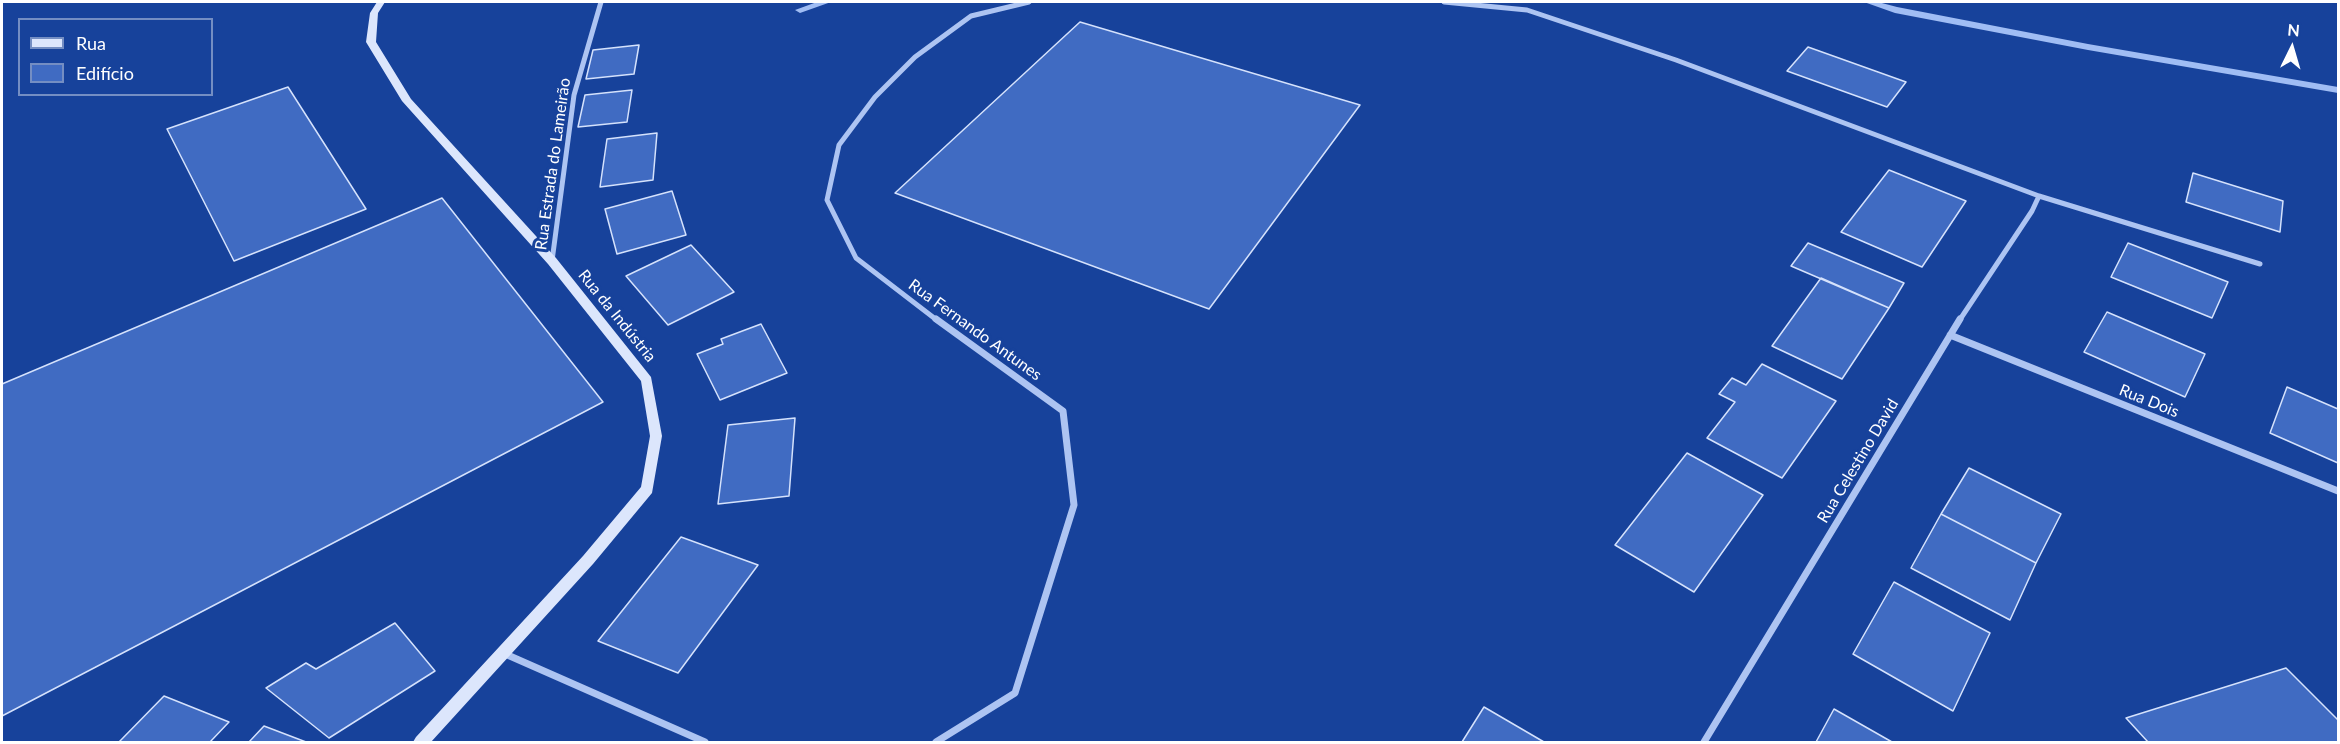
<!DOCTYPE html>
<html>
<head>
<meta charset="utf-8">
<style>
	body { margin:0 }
	#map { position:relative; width:2340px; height:744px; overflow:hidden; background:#17429b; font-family:Lato,sans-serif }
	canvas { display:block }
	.frame { position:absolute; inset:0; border:3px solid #fff; pointer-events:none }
	.legend { position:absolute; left:18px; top:18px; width:195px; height:78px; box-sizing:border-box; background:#17429b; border:2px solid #748ec3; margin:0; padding:8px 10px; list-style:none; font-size:18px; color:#fff }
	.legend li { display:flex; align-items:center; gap:12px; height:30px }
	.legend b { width:30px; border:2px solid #748ec3 }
	.north { position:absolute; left:2262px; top:18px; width:60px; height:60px; -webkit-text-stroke:4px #17429b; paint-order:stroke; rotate:5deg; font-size:16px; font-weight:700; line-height:24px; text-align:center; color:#fff }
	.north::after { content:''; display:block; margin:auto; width:21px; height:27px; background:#fff; clip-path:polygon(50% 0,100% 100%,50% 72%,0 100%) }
</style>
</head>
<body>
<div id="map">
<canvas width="2340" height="744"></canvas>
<div class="frame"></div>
<ul class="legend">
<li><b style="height:8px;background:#dce6fc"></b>Rua</li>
<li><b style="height:16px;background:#406bc2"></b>Edifício</li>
</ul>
<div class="north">N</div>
</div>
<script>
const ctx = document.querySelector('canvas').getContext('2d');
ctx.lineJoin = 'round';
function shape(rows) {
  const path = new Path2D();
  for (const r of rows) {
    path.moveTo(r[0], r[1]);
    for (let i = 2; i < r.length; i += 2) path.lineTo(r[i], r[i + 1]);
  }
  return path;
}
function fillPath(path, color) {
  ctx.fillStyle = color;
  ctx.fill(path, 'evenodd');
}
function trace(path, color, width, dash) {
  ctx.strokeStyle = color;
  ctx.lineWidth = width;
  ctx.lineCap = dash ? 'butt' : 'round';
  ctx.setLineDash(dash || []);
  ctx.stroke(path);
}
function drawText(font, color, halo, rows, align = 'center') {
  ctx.font = font + ' Lato,sans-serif';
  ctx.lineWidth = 6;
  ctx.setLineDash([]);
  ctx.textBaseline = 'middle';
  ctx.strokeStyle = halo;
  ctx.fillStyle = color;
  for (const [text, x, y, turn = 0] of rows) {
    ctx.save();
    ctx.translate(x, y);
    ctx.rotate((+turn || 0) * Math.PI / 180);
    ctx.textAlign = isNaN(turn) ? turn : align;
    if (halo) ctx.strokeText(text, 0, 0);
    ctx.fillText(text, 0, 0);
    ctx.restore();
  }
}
fillPath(shape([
	[817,2,831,2,800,13,795,10,817,2],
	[1864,2,1878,2,1897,7,2088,44,2338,87,2338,93,2088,50,1895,13,1864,2]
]), '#a0bdf4');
const building = shape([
	[1080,22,1360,105,1209,309,895,193,1080,22],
	[639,45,634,74,586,79,593,50,639,45],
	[1808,47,1906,82,1887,107,1787,71,1808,47],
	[288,87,366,209,234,261,167,129,288,87],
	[632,90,627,122,578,127,585,95,632,90],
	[657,133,653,180,600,187,607,139,657,133],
	[1889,170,1966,201,1922,267,1841,232,1889,170],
	[2193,173,2283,201,2280,232,2186,202,2193,173],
	[672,191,686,235,617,254,605,209,672,191],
	[442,198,603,402,2,716,2,384,442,198],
	[1808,243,1904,283,1889,308,1791,266,1808,243],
	[2128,243,2228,282,2212,318,2111,277,2128,243],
	[691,245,734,292,668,325,626,276,691,245],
	[1821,278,1889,308,1842,379,1772,346,1821,278],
	[2107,312,2205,354,2185,397,2084,352,2107,312],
	[761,324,787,373,720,400,697,354,723,344,721,339,761,324],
	[1762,364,1836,401,1782,478,1707,438,1735,402,1719,394,1732,378,1746,385,1762,364],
	[2287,387,2338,409,2338,463,2270,433,2287,387],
	[795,418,789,496,718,504,728,425,795,418],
	[1687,453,1763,495,1694,592,1615,545,1687,453],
	[1969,468,2061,514,2036,563,1941,514,1969,468],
	[1941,514,2036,563,2010,620,1911,568,1941,514],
	[681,537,758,565,678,673,598,641,681,537],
	[1894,582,1990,633,1953,711,1853,654,1894,582],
	[395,623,435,671,329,738,266,688,306,663,316,669,395,623],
	[2286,668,2338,720,2338,742,2148,742,2126,718,2286,668],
	[164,696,229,722,210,742,119,742,164,696],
	[1484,707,1544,742,1462,742,1484,707],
	[1834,709,1892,742,1816,742,1834,709],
	[264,726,306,742,249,742,264,726]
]);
fillPath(building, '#406bc2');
trace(building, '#d5e2fc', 1.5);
trace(shape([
	[1444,2,1527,10,1676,60,2039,196,2032,211,1959,321],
	[2039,196,2260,264],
	[552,261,574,95,601,2],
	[938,321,856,258,827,200,839,145,875,97,915,57,971,16,1029,2]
]), '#adc4f2', 5);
trace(shape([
	[936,319,1063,411,1074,505,1015,693,936,742],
	[1950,335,2338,491],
	[503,653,705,742],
	[1704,742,1960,319]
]), '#adc4f2', 7);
fillPath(shape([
	[377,2,385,2,378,13,376,42,411,99,556,258,651,377,662,436,652,493,593,564,431,742,413,742,416,737,583,556,641,487,650,436,641,381,548,264,402,101,366,42,370,13,377,2]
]), '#dce6fc');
drawText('16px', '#fff', '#17429b', [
	["Rua Estrada do Lameirão",553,164,-82],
	["Rua da Indústria",617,316,51],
	["Rua Fernando Antunes",975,330,36],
	["Rua Dois",2149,401,22],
	["Rua Celestino David",1858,461,-59]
]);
</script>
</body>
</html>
